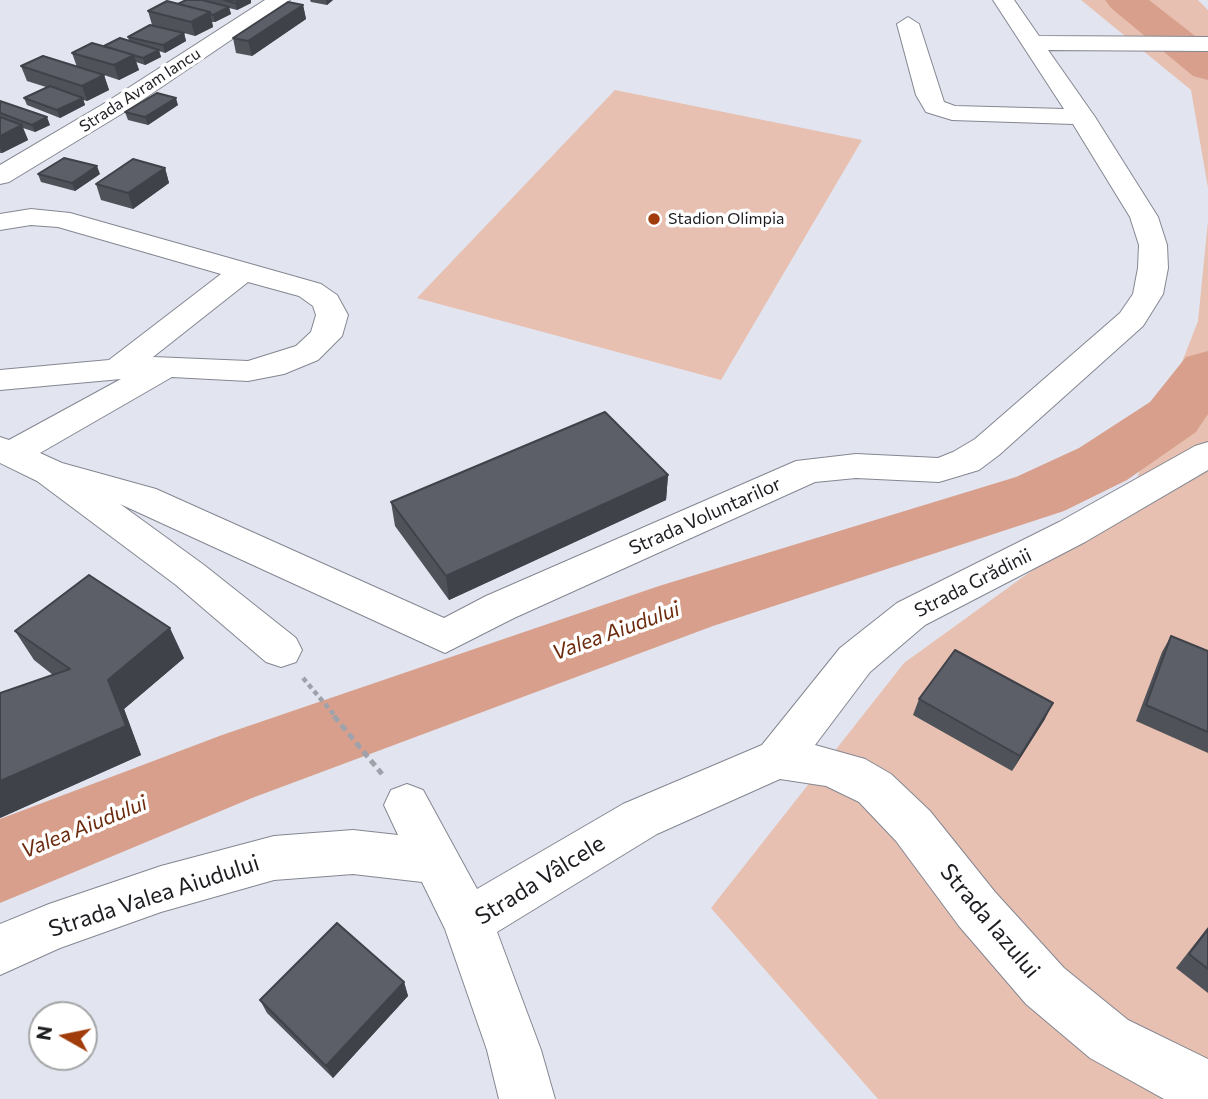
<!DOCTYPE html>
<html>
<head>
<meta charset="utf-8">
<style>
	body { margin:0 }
	#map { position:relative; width:1208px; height:1099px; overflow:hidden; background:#e2e5f0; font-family:Commissioner,sans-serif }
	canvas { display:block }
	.north { position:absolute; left:28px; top:1001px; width:70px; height:70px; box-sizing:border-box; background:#fff; border:2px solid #a4a5a6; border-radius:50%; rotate:279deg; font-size:19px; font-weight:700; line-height:28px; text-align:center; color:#1c1d21 }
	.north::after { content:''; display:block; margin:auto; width:24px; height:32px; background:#a13d0d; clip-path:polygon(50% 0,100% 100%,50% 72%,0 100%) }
</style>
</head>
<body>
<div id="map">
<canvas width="1208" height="1099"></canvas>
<div class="north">N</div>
</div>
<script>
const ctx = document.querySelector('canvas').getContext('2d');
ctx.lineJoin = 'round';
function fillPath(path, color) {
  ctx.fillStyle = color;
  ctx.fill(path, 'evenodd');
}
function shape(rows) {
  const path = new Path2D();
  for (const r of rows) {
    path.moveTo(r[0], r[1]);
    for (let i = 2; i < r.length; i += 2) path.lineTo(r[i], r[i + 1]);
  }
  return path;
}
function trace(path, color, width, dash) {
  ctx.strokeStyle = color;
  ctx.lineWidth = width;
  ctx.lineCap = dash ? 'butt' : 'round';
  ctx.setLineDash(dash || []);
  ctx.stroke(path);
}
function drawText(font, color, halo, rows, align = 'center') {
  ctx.font = font + ' Commissioner,sans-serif';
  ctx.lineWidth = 7;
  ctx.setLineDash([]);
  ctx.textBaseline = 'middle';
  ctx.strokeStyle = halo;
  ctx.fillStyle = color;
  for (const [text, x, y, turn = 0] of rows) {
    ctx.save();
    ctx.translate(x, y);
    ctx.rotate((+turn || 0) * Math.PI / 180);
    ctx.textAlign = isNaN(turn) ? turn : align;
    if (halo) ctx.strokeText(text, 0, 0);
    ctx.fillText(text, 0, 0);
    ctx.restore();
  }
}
fillPath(shape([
	[1081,0,1198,0,1208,10,1208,188,1191,90],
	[615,90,862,140,721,380,417,298],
	[1208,221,1208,1099,878,1099,711,908,904,663,1128,501,1198,321]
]), '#e7c0b1');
fillPath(shape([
	[1105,0,1149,0,1208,46,1208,80,1193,76,1111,8,1105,0],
	[1208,351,1208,414,1196,432,1127,480,1064,511,713,626,252,798,0,903,0,819,222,735,659,586,1016,477,1079,448,1150,402,1186,357,1208,351]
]), '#d8a08c');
const minor = shape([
	[993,0,1014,0,1039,36,1208,37,1208,51,1048,50,1095,117,1158,217,1167,245,1168,268,1163,294,1143,326,999,455,979,470,939,482,856,478,815,482,514,618,445,653,120,504,204,565,296,638,302,650,296,662,281,667,266,662,176,585,37,481,0,463,0,437,9,440,121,379,0,390,0,370,109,360,221,274,58,227,31,225,0,230,0,214,31,209,70,213,321,284,337,295,348,315,342,336,318,360,284,374,248,381,172,377,40,453,62,463,156,489,444,618,486,596,796,461,856,454,938,458,953,452,975,439,1120,313,1133,294,1138,268,1139,245,1130,217,1073,124,952,120,926,112,916,95,897,24,908,17,919,24,944,102,955,106,1064,109,993,0],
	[248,282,299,296,313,306,316,315,311,332,296,346,248,361,153,357,248,282],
	[1208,442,1208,470,1085,542,925,625,870,672,815,745,865,759,891,774,930,811,995,892,1064,968,1128,1020,1208,1059,1208,1099,1164,1099,1090,1058,1026,1004,959,926,896,841,859,802,826,786,780,779,657,834,497,932,541,1050,555,1099,499,1099,487,1050,445,929,422,882,353,874,274,880,161,912,60,948,0,975,0,924,49,904,161,866,274,836,353,830,398,835,384,805,391,790,407,784,423,790,477,889,623,804,762,745,840,648,897,603,1059,522,1195,446,1208,442]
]);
const major = shape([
	[265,0,290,0,123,113,9,182,0,184,0,165,105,103,265,0]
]);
trace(minor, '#848791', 2);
trace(major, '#848791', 2);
trace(shape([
	[303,678,336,717]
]), '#9fa2aa', 4.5, [5, 3.5]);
trace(shape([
	[334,716,382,774]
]), '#9fa2aa', 5, [7, 4.5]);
fillPath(minor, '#fff');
fillPath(major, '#fff');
fillPath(shape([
	[203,0,251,0,251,3,237,10,229,8,231,14,215,22,212,22,213,27,195,36,184,33,186,41,165,53,159,51,161,57,145,65,136,62,139,70,119,80,104,75,109,90,87,101,83,100,85,105,60,118,27,105,24,98,46,87,27,81,21,66,77,67,72,53,129,41,128,37,183,33,152,25,148,11],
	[310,0,333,0,327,5,311,2],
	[303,5,306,19,252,56,236,53,233,38],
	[0,101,50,125,35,132,23,128,28,140,2,153,0,153],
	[178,105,148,125,128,120,125,112],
	[165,168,169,183,133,209,101,200,96,184],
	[38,174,100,174,75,191,41,182],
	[668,475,666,500,449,600,395,526,391,502],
	[15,631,184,658,124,709,141,755,0,818,0,693,53,675,34,660],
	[1171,636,1208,651,1208,753,1136,721,1162,652],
	[919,699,1045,719,1012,771,913,715],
	[1208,927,1208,993,1176,968],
	[404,982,408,996,333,1078,267,1013,260,1000]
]), '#4f5259');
fillPath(shape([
	[241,0,251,0,251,3,237,10,235,3],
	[326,0,333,0,327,5],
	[303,5,306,19,252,56,248,41],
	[229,7,231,14,215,22,213,15],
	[210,12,213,27,195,36,191,22],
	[184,33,186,41,165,53,163,45],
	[159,50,161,57,145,65,143,58],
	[134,55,139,70,119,80,114,65],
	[104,75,109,90,87,101,82,86],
	[83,98,85,105,60,118,57,110],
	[176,98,178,105,148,125,145,117],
	[47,117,50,125,35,132,32,125],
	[22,125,28,140,2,153,0,148,0,136],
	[97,166,100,174,75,191,72,183],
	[165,168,169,183,133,209,128,193],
	[668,475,666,500,449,600,446,576],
	[170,628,184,658,124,709,141,755,0,818,0,781,108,680],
	[1053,703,1045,719,1012,771,1020,756],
	[404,982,408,996,333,1078,326,1066]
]), '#404249');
const building = shape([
	[186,0,202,0,229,7,213,15,210,14,210,12,178,4,186,0],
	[224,0,241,0,235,3,224,0],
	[167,1,210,12,191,22,148,11,167,1],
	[288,2,303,5,248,41,233,38,288,2],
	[150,25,184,33,163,45,128,37,150,25],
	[120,38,159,50,143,58,104,46,120,38],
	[92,43,134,55,114,65,72,53,92,43],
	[43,56,104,75,82,86,21,66,43,56],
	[50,86,83,98,57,110,24,98,50,86],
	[157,93,176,98,145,117,125,112,157,93],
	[0,101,47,117,32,125,0,113,0,101],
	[0,117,22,125,0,136,0,117],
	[64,158,97,166,72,183,38,174,64,158],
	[133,159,165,168,128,193,96,184,133,159],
	[605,412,668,475,446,576,391,502,605,412],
	[89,575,170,628,108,680,126,726,0,781,0,693,70,669,15,631,89,575],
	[1171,636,1208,651,1208,732,1146,705,1171,636],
	[955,650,1053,703,1020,756,919,699,955,650],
	[337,923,404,982,326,1066,260,1000,337,923],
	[1208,929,1208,969,1189,954,1208,929]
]);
fillPath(building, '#5c5f68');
trace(building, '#404249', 2);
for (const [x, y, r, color] of [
	[654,219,7,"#a13d0d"]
]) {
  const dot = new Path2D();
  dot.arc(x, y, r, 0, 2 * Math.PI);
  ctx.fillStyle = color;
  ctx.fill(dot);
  trace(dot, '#fff', 2.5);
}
drawText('16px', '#1c1d21', '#fff', [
	["Strada Avram Iancu",140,90,-33]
]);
drawText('16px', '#1c1d21', '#fff', [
	["Stadion Olimpia",668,219]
], 'left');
drawText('19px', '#1c1d21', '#fff', [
	["Strada Voluntarilor",705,516,-24],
	["Strada Grădinii",973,583,-27]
]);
drawText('italic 21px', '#6c2a0d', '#fff', [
	["Valea Aiudului",616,631,-20],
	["Valea Aiudului",84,827,-22]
]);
drawText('23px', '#1c1d21', '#fff', [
	["Strada Vâlcele",540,880,-32],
	["Strada Valea Aiudului",154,896,-18],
	["Strada Iazului",990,921,50]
]);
</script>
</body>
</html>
